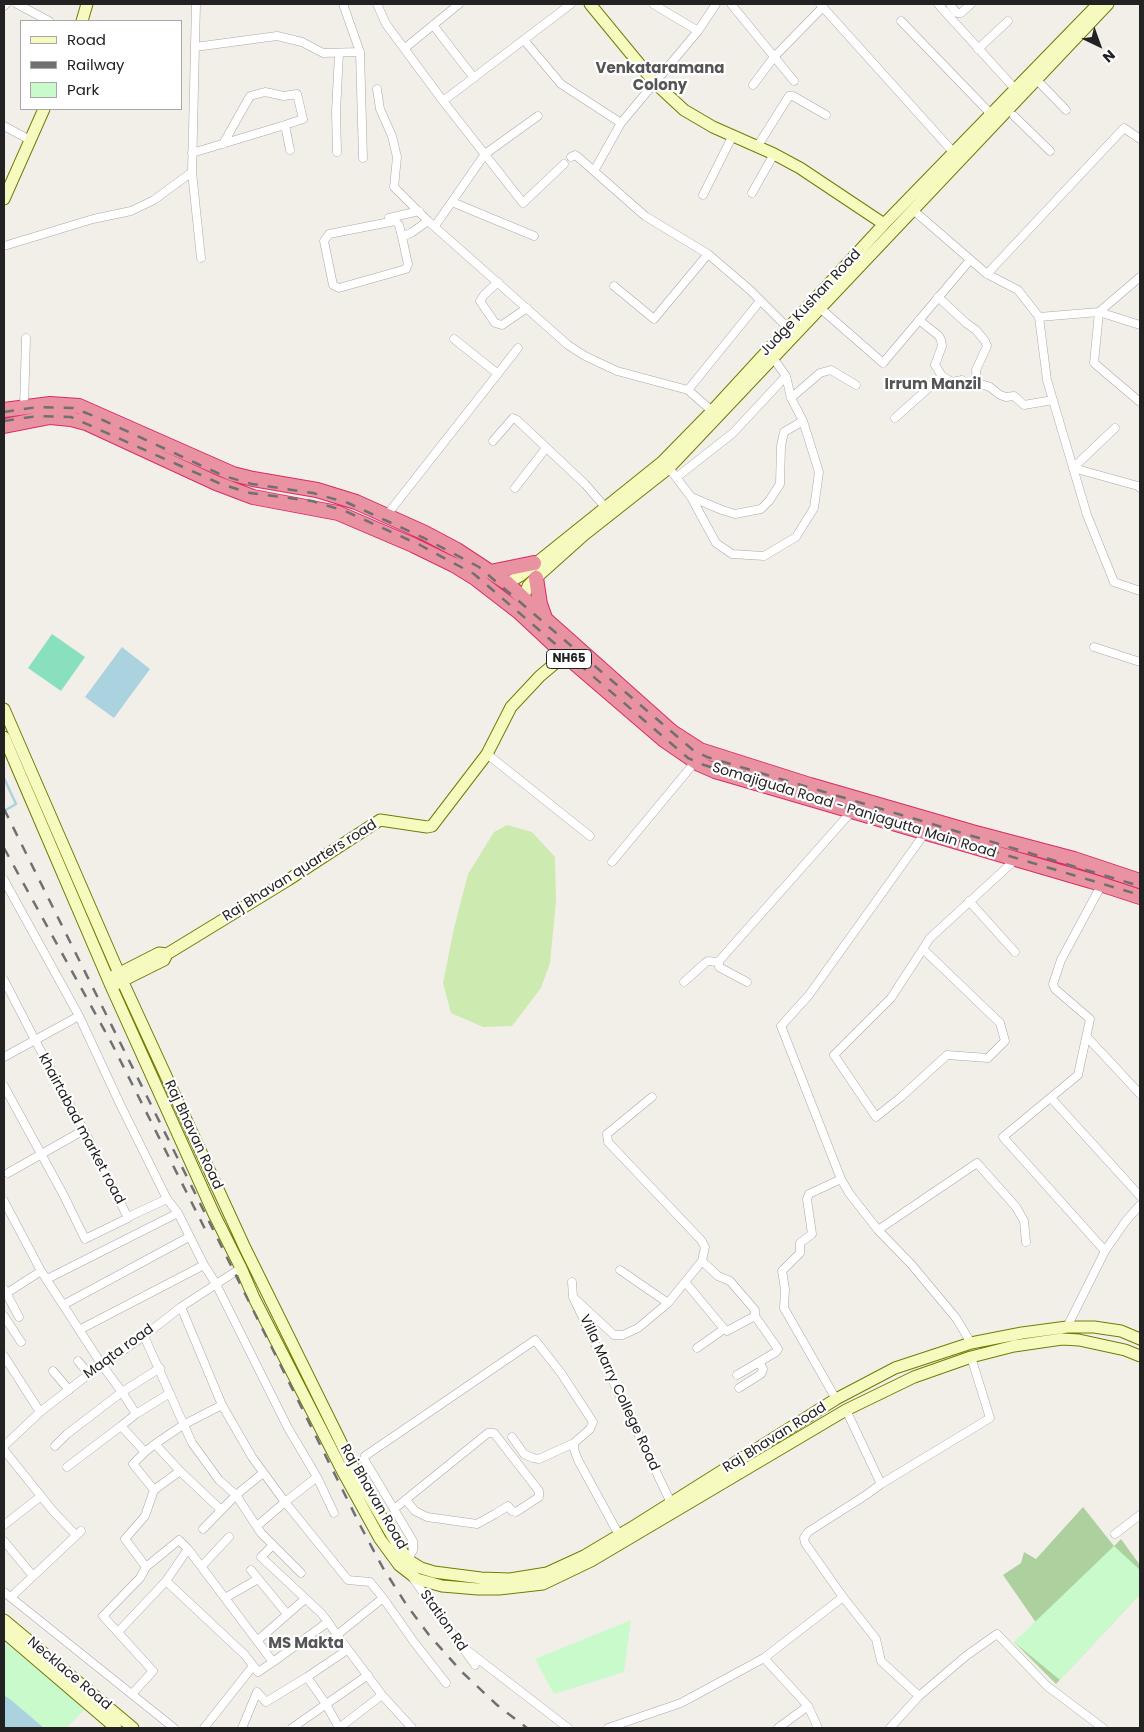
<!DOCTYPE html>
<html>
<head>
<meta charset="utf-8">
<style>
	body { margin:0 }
	#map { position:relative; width:1144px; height:1732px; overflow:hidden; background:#f2efe9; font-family:Poppins,sans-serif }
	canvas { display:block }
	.frame { position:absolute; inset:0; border:5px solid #222; pointer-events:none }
	.legend { position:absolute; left:20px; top:20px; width:162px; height:90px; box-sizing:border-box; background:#fff; border:1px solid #a7a7a7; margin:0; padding:6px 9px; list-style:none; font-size:15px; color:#222 }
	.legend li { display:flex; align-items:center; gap:10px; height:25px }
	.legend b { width:25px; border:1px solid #a7a7a7 }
	.north { position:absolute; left:1074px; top:20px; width:50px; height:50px; -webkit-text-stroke:4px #fff; paint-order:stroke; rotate:138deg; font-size:14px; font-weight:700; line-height:20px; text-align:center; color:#222 }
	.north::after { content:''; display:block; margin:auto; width:18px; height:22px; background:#222; clip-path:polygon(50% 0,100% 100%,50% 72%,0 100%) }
</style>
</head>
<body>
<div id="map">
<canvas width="1144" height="1732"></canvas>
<div class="frame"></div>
<ul class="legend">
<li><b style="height:6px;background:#f7fabf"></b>Road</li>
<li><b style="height:6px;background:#707070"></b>Railway</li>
<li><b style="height:14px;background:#c8facc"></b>Park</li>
</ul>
<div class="north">N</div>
</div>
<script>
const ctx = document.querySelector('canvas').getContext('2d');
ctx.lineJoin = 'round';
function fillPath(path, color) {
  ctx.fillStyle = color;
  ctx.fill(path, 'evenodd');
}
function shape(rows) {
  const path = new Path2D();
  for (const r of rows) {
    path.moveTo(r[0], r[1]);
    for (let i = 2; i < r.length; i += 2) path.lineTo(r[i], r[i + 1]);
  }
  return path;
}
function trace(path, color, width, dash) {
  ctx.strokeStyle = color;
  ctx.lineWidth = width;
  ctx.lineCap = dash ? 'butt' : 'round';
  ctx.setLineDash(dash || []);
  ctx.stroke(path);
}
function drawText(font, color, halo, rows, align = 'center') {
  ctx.font = font + ' Poppins,sans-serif';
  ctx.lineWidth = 4.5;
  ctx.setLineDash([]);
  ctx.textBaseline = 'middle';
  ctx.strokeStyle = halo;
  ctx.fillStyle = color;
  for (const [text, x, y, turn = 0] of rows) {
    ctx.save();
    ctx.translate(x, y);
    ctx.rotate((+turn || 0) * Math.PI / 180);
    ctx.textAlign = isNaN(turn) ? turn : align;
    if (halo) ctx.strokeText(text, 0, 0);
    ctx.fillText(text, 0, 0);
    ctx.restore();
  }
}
fillPath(shape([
	[507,825,532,832,555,857,556,901,550,963,541,988,512,1026,483,1027,451,1013,443,983,454,928,468,874,494,832]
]), '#cdebb0');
fillPath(shape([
	[1083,1507,1114,1546,1121,1539,1140,1565,1140,1594,1056,1684,1014,1642,1039,1627,1003,1575,1021,1563,1024,1552,1036,1559]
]), '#add19e');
fillPath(shape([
	[1114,1546,1140,1570,1140,1594,1060,1680,1014,1642],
	[631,1620,624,1672,554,1694,535,1659],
	[4,1642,86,1708,66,1728,44,1728,4,1695]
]), '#c8facc');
fillPath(shape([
	[52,634,85,657,61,691,28,668]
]), '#88e0be');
fillPath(shape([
	[122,647,150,669,114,718,85,697],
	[4,1695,11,1700,44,1728,4,1728]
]), '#aad3df');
trace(shape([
	[4,778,16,804,4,811]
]), '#aad3df', 2.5);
const street = shape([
	[17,4,49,21],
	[343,4,360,52,363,158],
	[377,4,386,24,443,101,523,203,564,164],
	[653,4,698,31],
	[731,4,794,81],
	[820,4,954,153],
	[938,4,1017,91],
	[4,6,6,4],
	[951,6,957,13,961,13,971,4],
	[901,21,991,114],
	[433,25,474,78],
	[524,40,561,84,621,123],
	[195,47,277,36,302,42,323,53,360,52],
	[405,48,459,4],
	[978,49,1008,21],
	[1036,79,1066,110],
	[753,85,774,57,823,7],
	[377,89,380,109,392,136,397,157,394,187,428,221,568,345,585,356,617,371,688,390,712,411],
	[443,101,571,4],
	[1014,116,1050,151],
	[285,125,290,150],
	[4,126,30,140],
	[757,147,789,96,793,96,826,115],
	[337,152,336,112,339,53],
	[192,153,285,125,303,119,297,94,284,96,265,92,250,96,223,144],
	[571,157,575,155,578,157,645,216,708,254,750,290,788,328],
	[594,171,621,123,698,31,716,4],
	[192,172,201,258],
	[752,193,774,154],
	[703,195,732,137],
	[452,202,534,236],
	[913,210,987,274,1018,290,1039,317,1047,380,1087,515,1114,582,1140,591],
	[389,218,419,211],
	[435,226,485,154,538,116],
	[402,237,399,225,395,221,329,234,324,241,333,285,339,288,406,269,408,264,402,237,411,233,428,221],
	[4,246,93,219,131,211,154,200,192,172,196,4],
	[987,274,1124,128,1140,139],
	[1140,277,1099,312,1094,363,1140,402],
	[498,282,484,295,480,301,495,323,502,325,527,308],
	[614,286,654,319,708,254],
	[938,297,966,323,976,330,985,341,987,346,976,370,977,381,981,384,990,387,1000,395,1006,397,1014,396,1024,405,1053,400],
	[820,308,883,363,970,260],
	[1039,317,1099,312,1140,325],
	[454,339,498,374],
	[942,376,952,382,962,380,972,386,979,382],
	[688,390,760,301],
	[791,398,820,373,831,370,856,385],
	[24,407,26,338],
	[895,418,942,376,935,365,942,346,941,340,939,336,919,320],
	[1115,428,1073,468,1138,486,1140,488],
	[493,441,513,418,517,420,585,484,605,507],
	[669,468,691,497,716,543,732,554,764,556,796,537,814,508,819,472,803,421,791,398,786,376,773,358],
	[677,477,733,433,786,376],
	[515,488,546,448],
	[691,497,722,510,735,514,761,509,769,501,780,484,781,446,784,432,803,421],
	[386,516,518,348],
	[1094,647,1140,662],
	[487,754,590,836],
	[925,833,809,995,781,1026,841,1179,849,1193,878,1230,911,1264,956,1318,971,1343],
	[612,862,695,762],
	[4,880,79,1016,120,1104,167,1199,178,1213,204,1265,216,1284,288,1428,317,1477,334,1513],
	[1102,884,1061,960,1053,984,1055,989,1090,1019,1078,1075,1003,1137,1105,1251],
	[969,901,1015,952],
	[923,949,1000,1023,1005,1041,988,1058,947,1055,901,1097,876,1117,834,1055,891,998,930,938,1015,860],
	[4,980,35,1040,95,1151,128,1218,85,1239,63,1194,4,1086],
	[684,982,705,963,708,961,718,962],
	[747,982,719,967,719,961,852,811],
	[1087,1037,1140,1094],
	[4,1057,79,1016],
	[1051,1098,1140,1196],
	[8,1173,84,1130],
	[4,1201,41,1271,102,1365,122,1392,136,1414],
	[128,1217,167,1199],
	[878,1230,977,1163,1016,1207,1024,1221,1026,1242],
	[702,1261,718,1276,730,1281,755,1310,755,1316],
	[620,1270,668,1303],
	[47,1279,178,1213],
	[572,1282,573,1297,671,1503],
	[686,1283,725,1330,727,1331,755,1316,778,1349,776,1352,737,1375],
	[4,1289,19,1317],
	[4,1295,41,1271],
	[573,1297,614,1335,623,1335,638,1328,668,1303,702,1261,705,1247,701,1240,608,1142,607,1134,652,1097],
	[63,1305,189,1237],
	[181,1307,222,1405,252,1457,285,1502,317,1477],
	[4,1316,21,1342],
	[1067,1327,1105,1251,1125,1222,1140,1205],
	[79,1330,204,1265],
	[144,1336,192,1443,219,1480,236,1495,261,1533,273,1545,261,1557,321,1613,328,1622,273,1662],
	[697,1348,724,1329],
	[4,1356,40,1412],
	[78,1361,89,1374],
	[53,1371,69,1390],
	[739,1388,761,1374,763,1369,759,1362],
	[170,1393,136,1414,121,1426,145,1452,155,1444,180,1471,221,1510],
	[836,1399,784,1308,785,1289,782,1271,800,1253,800,1243,812,1234,807,1199,809,1194,841,1179],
	[846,1410,881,1484,866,1495,808,1532,804,1538,805,1543,843,1597,876,1639,881,1661,919,1696,890,1728],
	[512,1437,524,1454,533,1458,539,1459,574,1443],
	[155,1444,183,1425,222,1405],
	[4,1446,40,1412,89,1374,144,1336,181,1307,241,1268],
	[55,1446,67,1434,122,1392,160,1368],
	[4,1450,53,1511,76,1535],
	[145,1452,133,1464,154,1490,180,1471],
	[67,1467,121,1426],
	[881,1484,990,1418,971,1357],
	[394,1509,399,1505,488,1433,494,1433,539,1491,539,1497,516,1512,512,1511,508,1506,495,1514,477,1524,427,1517,415,1511,406,1500],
	[4,1525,41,1496],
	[257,1526,285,1502,348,1580,370,1582,383,1598,337,1635,328,1622],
	[203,1529,236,1495,263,1473],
	[1115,1534,1140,1515],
	[4,1541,33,1576],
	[273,1545,301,1573],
	[409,1564,408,1560,413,1550,413,1541,364,1459,365,1456,535,1340,561,1373,593,1422,590,1429,574,1443,574,1449,578,1460,619,1535],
	[202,1566,229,1537],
	[251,1570,287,1614],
	[412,1577,475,1665],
	[166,1581,245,1655,258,1672,273,1662,188,1549],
	[4,1592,174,1728],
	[11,1597,81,1531],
	[225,1598,258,1579],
	[383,1598,414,1642,446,1683],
	[118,1632,166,1581,188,1549,179,1540,146,1567],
	[337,1635,382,1695,412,1728],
	[258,1640,305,1599],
	[468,1651,568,1728],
	[764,1658,808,1706,818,1728],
	[307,1677,347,1650],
	[132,1694,153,1671,103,1616,140,1578,146,1567,125,1539,145,1516,154,1490],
	[919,1696,966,1656,997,1634,1047,1686,1103,1728],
	[204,1728,253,1666],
	[242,1728,257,1692,266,1702,307,1677,326,1704,339,1728],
	[292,1728,368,1675],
	[339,1728,382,1695],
	[608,1728,681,1703,764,1658,843,1597],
	[778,1728,808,1706]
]);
const secondary = shape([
	[590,4,655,83,684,110,713,127,774,154,800,168,884,224],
	[82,21,87,4],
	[4,199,44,109],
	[507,583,520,576,662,462,712,411,884,224,1098,4],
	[523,598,528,586,536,578,584,535,669,468,1108,4],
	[4,709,121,978,245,1248,358,1477,397,1544,408,1560,421,1568,434,1572,481,1578,510,1579,547,1573,584,1556,636,1525,836,1399,895,1368,971,1343,1022,1333,1067,1327,1094,1327,1121,1331,1140,1339],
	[4,737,111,986,214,1214,241,1268,254,1298,342,1470,380,1539,399,1565,417,1579,442,1586,478,1589,499,1589,543,1584,591,1561,846,1410,914,1377,971,1357,1014,1346,1062,1339,1079,1340,1125,1350,1140,1356],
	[112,977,159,953,167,954],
	[116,984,164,960,167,954,288,880,380,820,427,827,432,826,487,754,511,707,540,676,565,655],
	[4,1620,133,1728],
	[4,1632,116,1728]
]);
const highway = shape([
	[4,410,50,404,79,406,233,474,253,479,317,490,356,502,425,533,457,550,507,583,552,625,672,732,700,750,810,785,972,832,1074,859,1140,881],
	[4,426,50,417,71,419,86,423,216,483,253,497,338,513,413,545,454,565,475,578,519,612,565,655,664,740,699,764,715,771,1091,881,1140,897],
	[490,572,534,563],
	[536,578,540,604,545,618]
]);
trace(street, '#a9a9a9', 9);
trace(secondary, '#707d05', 13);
trace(highway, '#dc2a67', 16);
trace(street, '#fff', 8);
trace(secondary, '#f7fabf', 11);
trace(highway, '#e892a2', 14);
trace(shape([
	[4,412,38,407,73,408,94,416,224,476,252,484,313,493,348,503,424,538,479,567,693,750,707,757,1140,886],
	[4,421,38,416,71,417,221,484,250,493,312,501,345,511,420,545,474,574,688,758,704,765,1140,895],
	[4,809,361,1527,383,1568,406,1604,429,1635,462,1672,497,1705,527,1728],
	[4,848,112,1044,206,1231]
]), '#707070', 2.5, [10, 10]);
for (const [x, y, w] of [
	[569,659,45]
]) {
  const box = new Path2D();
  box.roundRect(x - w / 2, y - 9.5, w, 19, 4);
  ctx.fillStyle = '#fff';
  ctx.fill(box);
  trace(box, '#222', 1);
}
drawText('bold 12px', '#222', null, [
	["NH65",569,659]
]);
drawText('14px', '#222', '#fff', [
	["Judge Kushan Road",811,303,-47],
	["Somajiguda Road - Panjagutta Main Road",854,811,17],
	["Raj Bhavan quarters road",300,871,-32],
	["khairtabad market road",81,1129,62],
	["Raj Bhavan Road",193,1135,65],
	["Maqta road",119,1352,-36],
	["Villa Marry College Road",619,1393,65],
	["Raj Bhavan Road",775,1438,-32],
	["Raj Bhavan Road",373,1497,60],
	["Station Rd",443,1621,55],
	["Necklace Road",69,1674,40]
]);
drawText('bold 15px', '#555', '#fff', [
	["Venkataramana",660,69],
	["Colony",660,86],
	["Irrum Manzil",933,385],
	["MS Makta",306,1644]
]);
</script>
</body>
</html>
